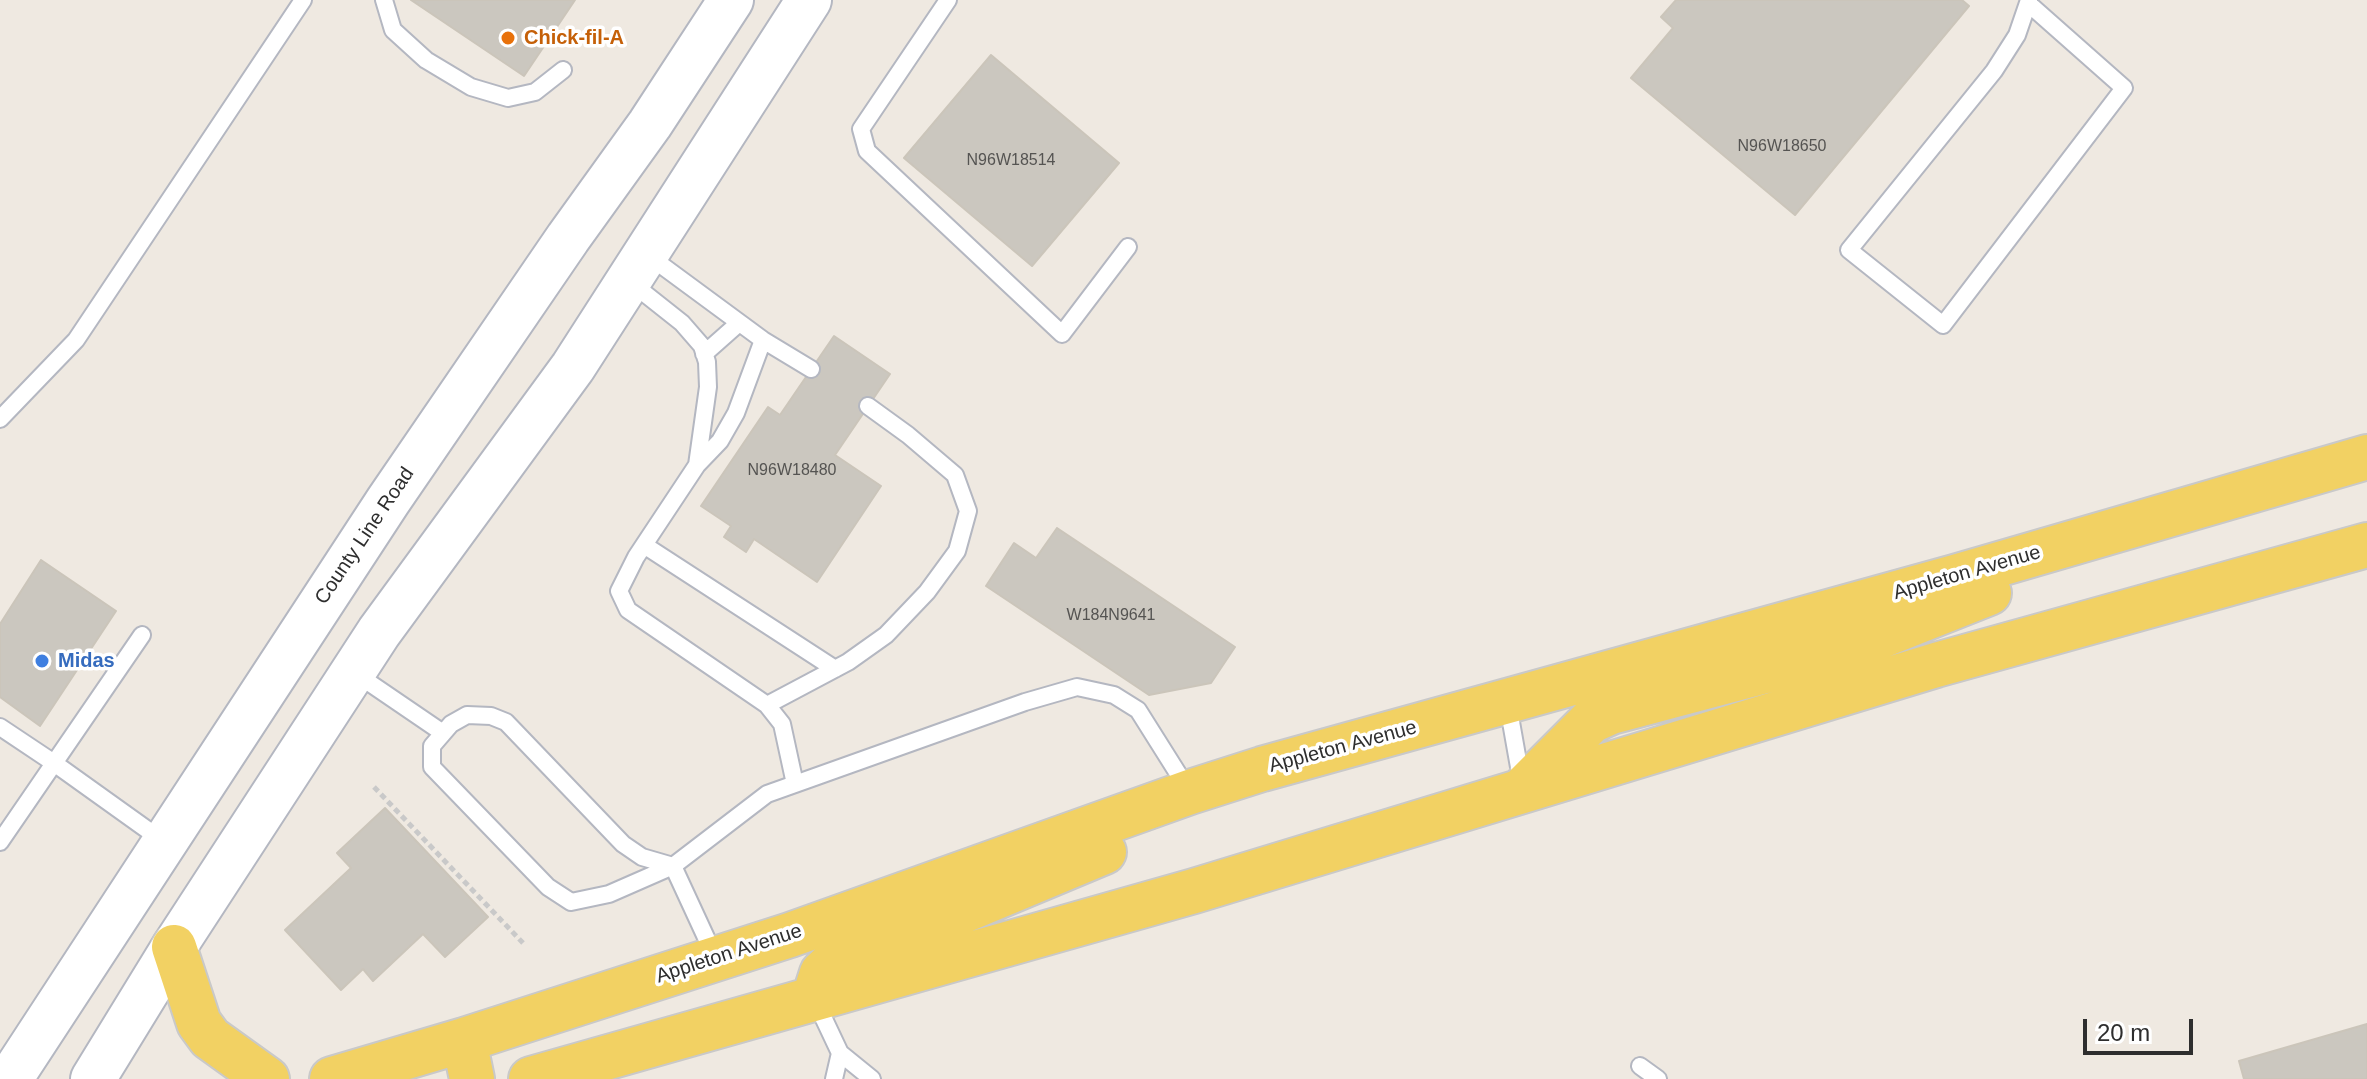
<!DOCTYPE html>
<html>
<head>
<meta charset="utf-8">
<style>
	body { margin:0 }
	#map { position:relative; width:2367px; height:1079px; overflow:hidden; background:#efe9e1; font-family:Arial,sans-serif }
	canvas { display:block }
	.scale { position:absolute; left:2083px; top:1019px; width:110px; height:36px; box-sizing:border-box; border:4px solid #2e2e2e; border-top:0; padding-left:10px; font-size:24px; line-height:28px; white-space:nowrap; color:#2e2e2e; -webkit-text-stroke:6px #fff; paint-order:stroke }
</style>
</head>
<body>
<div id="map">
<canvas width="2367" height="1079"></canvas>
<div class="scale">20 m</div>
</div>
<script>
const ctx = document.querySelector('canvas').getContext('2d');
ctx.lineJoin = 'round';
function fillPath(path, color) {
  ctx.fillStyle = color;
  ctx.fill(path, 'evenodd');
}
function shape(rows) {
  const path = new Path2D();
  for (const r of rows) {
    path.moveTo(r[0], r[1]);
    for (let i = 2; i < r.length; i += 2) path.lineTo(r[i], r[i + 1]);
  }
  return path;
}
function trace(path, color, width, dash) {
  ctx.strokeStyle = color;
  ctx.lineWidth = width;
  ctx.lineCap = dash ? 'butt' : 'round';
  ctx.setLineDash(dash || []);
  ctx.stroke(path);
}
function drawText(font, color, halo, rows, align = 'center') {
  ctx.font = font + ' Arial,sans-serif';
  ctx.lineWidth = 7;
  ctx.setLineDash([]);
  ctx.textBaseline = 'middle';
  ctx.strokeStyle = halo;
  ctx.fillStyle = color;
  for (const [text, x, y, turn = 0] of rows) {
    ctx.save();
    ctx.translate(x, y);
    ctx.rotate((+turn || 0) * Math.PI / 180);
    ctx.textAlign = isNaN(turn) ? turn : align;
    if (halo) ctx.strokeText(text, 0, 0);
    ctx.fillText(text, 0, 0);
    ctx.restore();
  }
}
const building = shape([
	[411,0,575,0,524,76,411,0],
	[1676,0,1962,0,1969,6,1795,215,1631,78,1673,28,1661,17,1676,0],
	[991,55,1119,163,1032,266,904,158,991,55],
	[834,336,890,374,835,455,881,486,817,582,754,539,746,552,724,537,731,526,701,506,768,407,780,415,834,336],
	[1057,528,1235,647,1211,683,1149,695,986,586,1014,543,1036,558,1057,528],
	[41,560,116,611,40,726,0,697,0,624,41,560],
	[385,808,488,917,445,957,423,934,373,981,363,969,341,990,285,930,351,868,337,853,385,808],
	[2367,1024,2367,1079,2244,1079,2239,1061,2367,1024]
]);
fillPath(building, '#cbc7bf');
trace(building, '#cbc5ba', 2);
const service = shape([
	[384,0,393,30,426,60,471,87,508,98,535,92,563,70],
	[948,0,861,129,867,151,1062,334,1128,247],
	[2029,0,2017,35,1994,71,1849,250,1943,325,2124,88,2029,4],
	[649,256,763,340,811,369],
	[629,281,682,323,702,346,707,362,708,387,697,465],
	[763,340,736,413,720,441,697,465,636,557,619,591,628,610,767,705,782,724,795,784],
	[704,354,739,323],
	[0,419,76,340,303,0],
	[644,545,835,669],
	[355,673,443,733],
	[767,705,848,662,886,635,927,592,957,551,968,511,955,475,908,435,868,406],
	[1508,705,1522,784],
	[0,727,54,763,163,841],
	[0,842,142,635],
	[715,957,673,866,642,857,623,844,506,722,491,716,467,715,451,724,432,746,432,767,548,887,571,902,609,894,673,866,767,794,1025,702,1077,687,1114,695,1138,710,1189,791],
	[815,1000,840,1053],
	[1640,1066,1658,1079],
	[834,1079,840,1053,872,1079]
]);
const secondary = shape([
	[10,1079,388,501,568,238,650,124,731,0],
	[93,1079,174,947,379,632,573,367,809,0]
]);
const primary = shape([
	[1526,786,1591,721,1611,712,1848,649,1989,593],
	[174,947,199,1023,210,1038,267,1079],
	[814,998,822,973,838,958,868,944,951,916,1104,852],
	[464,1040,472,1079],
	[332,1079,464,1040,790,935,1190,792,1262,769,1955,577,2367,457],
	[531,1079,1194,891,1936,665,2367,545]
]);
trace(service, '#b4b7c1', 20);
trace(secondary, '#b4b7c1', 48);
trace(primary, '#c9c9c9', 48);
trace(shape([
	[374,787,523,943]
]), '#c9c9c9', 5, [6, 4]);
trace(service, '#fff', 16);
trace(secondary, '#fff', 44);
trace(primary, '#f2d163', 44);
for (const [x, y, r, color] of [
	[508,38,8,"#e8710a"],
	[42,661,8,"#3f7fe0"]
]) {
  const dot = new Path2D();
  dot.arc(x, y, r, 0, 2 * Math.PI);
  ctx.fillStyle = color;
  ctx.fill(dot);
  trace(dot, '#fff', 3);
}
drawText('16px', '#555452', null, [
	["N96W18650",1782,147],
	["N96W18514",1011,161],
	["N96W18480",792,471],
	["W184N9641",1111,616]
]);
drawText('bold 20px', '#c56008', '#fff', [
	["Chick-fil-A",524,38]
], 'left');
drawText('20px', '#2e2e2e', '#fff', [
	["County Line Road",365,536,-56],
	["Appleton Avenue",1967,573,-16],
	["Appleton Avenue",1343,747,-15],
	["Appleton Avenue",729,954,-18]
]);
drawText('bold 20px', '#366cbe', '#fff', [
	["Midas",58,661]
], 'left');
</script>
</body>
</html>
